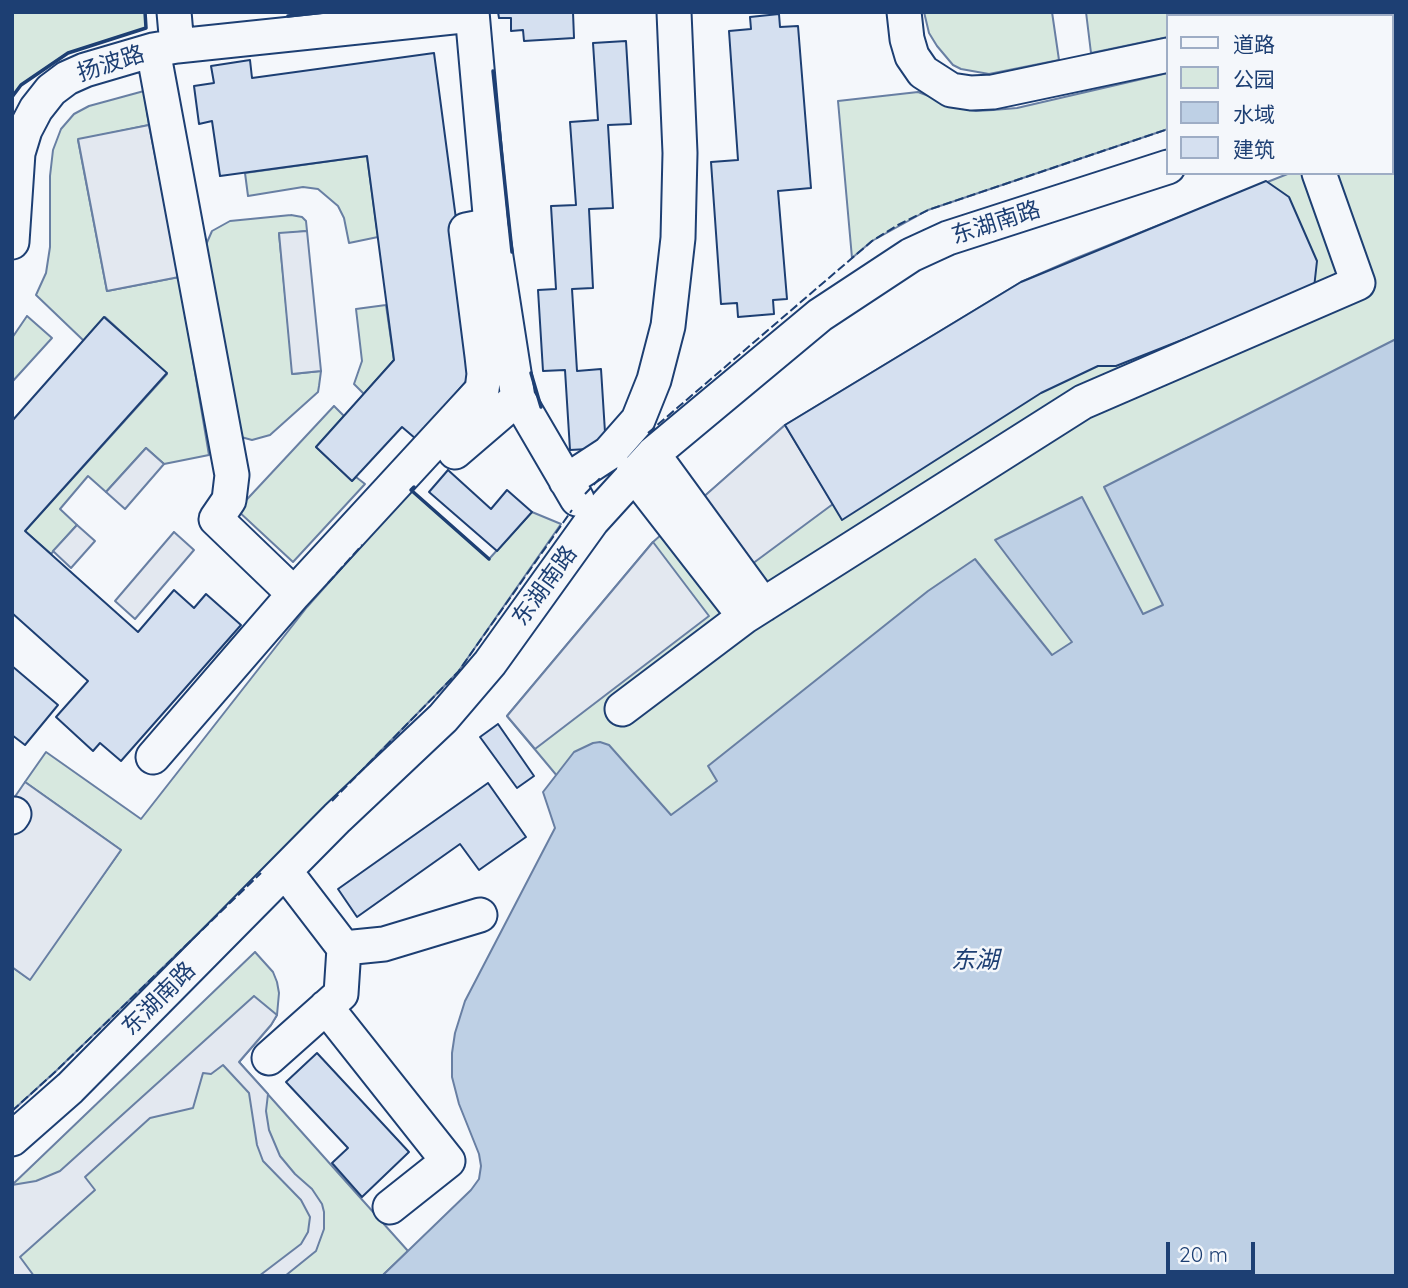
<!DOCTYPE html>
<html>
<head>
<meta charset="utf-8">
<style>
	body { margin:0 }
	#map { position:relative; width:1408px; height:1288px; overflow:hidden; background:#f4f7fb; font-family:Quicksand,"Noto Sans SC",sans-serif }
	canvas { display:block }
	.frame { position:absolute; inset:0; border:14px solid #1d3f73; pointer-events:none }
	.legend { position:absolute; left:1166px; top:14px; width:228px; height:161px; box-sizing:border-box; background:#f4f7fb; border:2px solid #9eadc5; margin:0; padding:9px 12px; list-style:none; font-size:21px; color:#1d3f73 }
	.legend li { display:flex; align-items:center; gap:14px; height:35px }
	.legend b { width:35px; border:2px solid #9eadc5 }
	.scale { position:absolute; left:1166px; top:1242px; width:89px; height:32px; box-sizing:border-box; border:4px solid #1d3f73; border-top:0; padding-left:9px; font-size:21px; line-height:24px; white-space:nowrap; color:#1d3f73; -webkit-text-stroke:5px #f4f7fb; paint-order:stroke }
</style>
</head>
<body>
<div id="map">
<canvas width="1408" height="1288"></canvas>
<div class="frame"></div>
<ul class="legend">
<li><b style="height:9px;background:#f4f7fb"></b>道路</li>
<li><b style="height:19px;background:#d7e8df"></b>公园</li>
<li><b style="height:19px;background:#bed0e5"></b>水域</li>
<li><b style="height:19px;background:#d5e0f0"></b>建筑</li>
</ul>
<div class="scale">20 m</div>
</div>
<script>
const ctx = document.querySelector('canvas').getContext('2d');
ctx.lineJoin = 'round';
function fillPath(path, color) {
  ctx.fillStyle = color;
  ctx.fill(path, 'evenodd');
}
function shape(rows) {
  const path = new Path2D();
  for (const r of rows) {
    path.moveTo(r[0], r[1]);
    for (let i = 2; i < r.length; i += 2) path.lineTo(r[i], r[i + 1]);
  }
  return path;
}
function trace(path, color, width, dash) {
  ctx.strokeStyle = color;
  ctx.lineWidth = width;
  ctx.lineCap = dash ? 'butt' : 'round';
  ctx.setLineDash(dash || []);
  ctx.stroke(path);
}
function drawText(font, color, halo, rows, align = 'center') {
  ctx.font = font + ' Quicksand,"Noto Sans SC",sans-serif';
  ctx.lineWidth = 5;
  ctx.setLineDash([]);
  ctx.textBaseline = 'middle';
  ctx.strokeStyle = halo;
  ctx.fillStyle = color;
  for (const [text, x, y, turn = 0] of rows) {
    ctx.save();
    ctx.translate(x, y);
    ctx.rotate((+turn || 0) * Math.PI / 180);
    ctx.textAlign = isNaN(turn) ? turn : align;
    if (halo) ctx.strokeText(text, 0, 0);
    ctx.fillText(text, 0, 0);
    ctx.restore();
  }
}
const green = shape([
	[12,12,145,12,146,28,68,53,21,85,12,97,12,12],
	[924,12,1052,12,1059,60,989,74,961,69,953,65,937,46,929,33,924,12],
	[1086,12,1179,12,1180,16,1168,16,1168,37,1091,53,1086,12],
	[1168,73,1168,129,928,210,872,241,852,258,838,101,918,92,961,108,976,111,993,110,1017,108,1168,73],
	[144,91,149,125,78,140,107,291,179,277,209,455,164,464,146,448,106,492,88,476,60,509,77,525,51,554,25,531,167,374,105,317,84,341,36,295,46,273,50,247,50,176,53,150,61,129,74,114,89,106,144,91],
	[1396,134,1396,705,766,1026,507,716,653,542,785,425,1021,282,1074,259,1290,173,1392,173,1392,135,1396,134],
	[367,156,378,237,349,243,344,218,338,206,318,189,303,187,248,196,245,173,367,156],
	[291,215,302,217,306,221,307,231,279,234,293,374,321,371,319,386,318,392,270,435,252,440,241,437,205,247,212,231,230,221,291,215],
	[386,305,394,360,364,394,354,384,362,361,356,309,386,305],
	[27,316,52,338,12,382,12,338,27,316],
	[334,406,344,416,316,447,352,481,356,477,365,484,293,562,237,510,334,406],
	[411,490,489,559,532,512,561,524,458,672,272,862,55,1072,12,1111,12,967,29,979,121,850,25,782,46,752,141,819,307,607,411,490],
	[255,952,273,972,277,982,279,993,277,1015,271,1025,239,1062,408,1251,382,1276,12,1276,12,1185,255,952]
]);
fillPath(green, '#d7e8df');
trace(green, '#687fa3', 2);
const parking = shape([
	[149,125,179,277,107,291,78,139,149,125],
	[307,231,321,371,292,374,279,233,307,231],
	[785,425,833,504,748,567,700,500,785,425],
	[146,448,164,464,125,509,106,492,146,448],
	[77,525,95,541,71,568,53,551,77,525],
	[174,532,194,550,135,619,115,601,174,532],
	[653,542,709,616,535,749,507,716,653,542],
	[25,782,121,850,30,980,12,967,12,801,25,782],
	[254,996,277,1015,271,1025,239,1062,268,1094,266,1111,269,1130,280,1156,295,1174,312,1189,322,1204,324,1212,324,1229,316,1251,285,1276,259,1276,301,1244,308,1232,310,1217,301,1200,263,1161,257,1145,249,1093,223,1065,211,1074,203,1073,193,1108,150,1118,85,1177,95,1190,20,1257,34,1276,12,1276,12,1185,36,1181,60,1171,254,996]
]);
fillPath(parking, '#e3e8f0');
trace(parking, '#687fa3', 2);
const water = shape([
	[1396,339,1396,1276,382,1276,471,1190,479,1179,481,1166,479,1154,459,1104,452,1077,452,1053,455,1033,465,1001,555,828,543,792,574,752,593,743,600,742,609,745,671,815,717,781,708,766,928,591,975,559,1052,655,1072,642,995,540,1082,497,1143,614,1163,605,1104,487,1396,339]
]);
fillPath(water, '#bed0e5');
trace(water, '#687fa3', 2);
const building = shape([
	[498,12,573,12,574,38,524,41,523,30,511,31,511,18,499,18,498,12],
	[779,14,780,27,798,26,811,188,778,191,787,299,773,300,774,314,738,317,737,303,721,304,711,162,738,160,729,31,751,29,750,17,779,14],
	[626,41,631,124,608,125,613,208,589,209,593,288,572,289,577,371,601,369,606,448,570,450,565,370,543,371,538,290,556,289,551,206,576,205,570,122,598,120,593,43,626,41],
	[434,53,476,370,416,439,402,427,352,481,316,447,394,360,367,156,220,176,212,121,199,124,194,86,214,83,211,66,250,60,252,78,434,53],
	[1266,181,1289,197,1317,261,1314,288,1116,366,1098,366,1041,393,842,520,785,425,1021,282,1266,181],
	[104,317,167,373,25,531,138,632,174,590,194,608,206,594,241,625,121,761,100,743,93,751,56,717,88,681,12,613,12,421,104,317],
	[448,470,491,509,507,490,532,512,497,551,429,492,448,470],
	[12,666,58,705,25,745,12,735,12,666],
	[498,724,534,776,517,788,480,737,498,724],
	[488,783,526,837,479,870,460,844,357,917,338,889,488,783],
	[317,1053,409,1152,362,1197,332,1163,348,1148,286,1082,317,1053]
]);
fillPath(building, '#d5e0f0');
trace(building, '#1d3f73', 2);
const minor = shape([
	[472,12,491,225,518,398,577,499],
	[904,12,907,39,912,56,923,72,951,90,971,93,993,92,1168,55],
	[1355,16,1368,12],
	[177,46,472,15],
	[153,50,232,475,229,500,216,519,294,594],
	[1392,92,1396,90],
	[12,242,18,153,25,130,36,109,51,90,67,78,85,70,153,50,177,46,174,12],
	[455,452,518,398],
	[653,454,763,605],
	[633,473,741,612],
	[566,481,609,453,638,420,654,380,668,326,678,238,680,153,674,12],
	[622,709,744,617,1083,402,1358,283,1319,173],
	[153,757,294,594,482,390,484,374,482,356,466,230,491,225],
	[12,817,14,814],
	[344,948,384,944,480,915],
	[326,1007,448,1161,390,1207],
	[269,1058,341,994,344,948,285,871],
	[12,1139,70,1088,337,818,443,718,490,663,592,521,653,454,820,315,911,255,948,238,1168,167]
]);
trace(minor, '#1d3f73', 37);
trace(minor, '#f4f7fb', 33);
trace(shape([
	[1392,54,1396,53],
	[648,433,872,241,898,225,928,210,1168,129],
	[585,494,602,476],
	[328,583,362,545],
	[332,801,458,672,572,510],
	[12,1111,55,1072,261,873]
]), '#1d3f73', 2, [9, 3.5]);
trace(shape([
	[288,16,324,12],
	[493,71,512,252],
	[12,97,21,85,68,53,146,28,145,12],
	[531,373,541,407],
	[414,487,411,490,489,559]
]), '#1d3f73', 3.5);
drawText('23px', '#1d3f73', '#f4f7fb', [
	["扬波路",111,64,-18],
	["东湖南路",996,223,-18],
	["东湖南路",545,586,-54],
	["东湖南路",159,999,-45]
]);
drawText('italic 24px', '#1d3f73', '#f4f7fb', [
	["东湖",975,961]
]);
</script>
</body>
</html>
